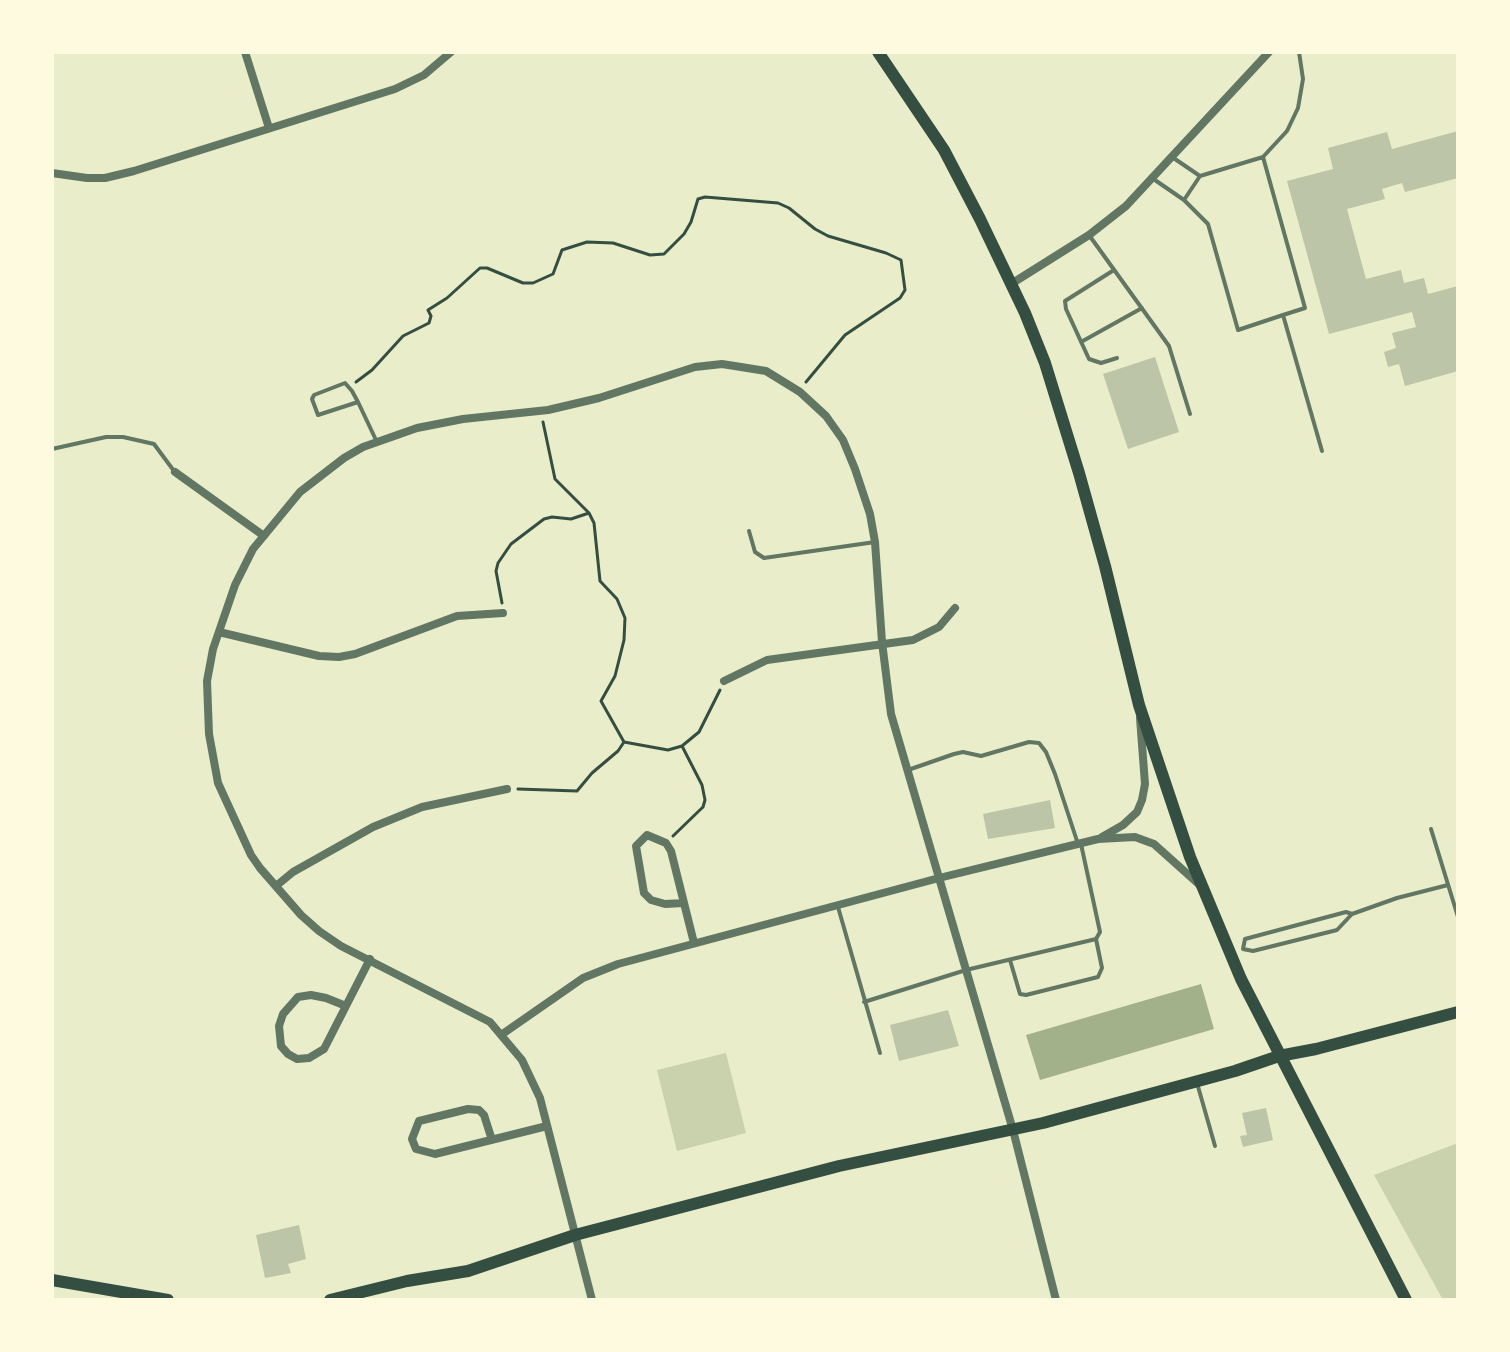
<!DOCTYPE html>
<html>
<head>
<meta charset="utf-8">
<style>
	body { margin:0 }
	#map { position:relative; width:1510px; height:1352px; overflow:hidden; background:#e9edc9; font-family:Helvetica,sans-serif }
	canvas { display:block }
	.frame { position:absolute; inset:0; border:54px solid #fefae0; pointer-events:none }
</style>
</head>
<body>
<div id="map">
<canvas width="1510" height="1352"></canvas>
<div class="frame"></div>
</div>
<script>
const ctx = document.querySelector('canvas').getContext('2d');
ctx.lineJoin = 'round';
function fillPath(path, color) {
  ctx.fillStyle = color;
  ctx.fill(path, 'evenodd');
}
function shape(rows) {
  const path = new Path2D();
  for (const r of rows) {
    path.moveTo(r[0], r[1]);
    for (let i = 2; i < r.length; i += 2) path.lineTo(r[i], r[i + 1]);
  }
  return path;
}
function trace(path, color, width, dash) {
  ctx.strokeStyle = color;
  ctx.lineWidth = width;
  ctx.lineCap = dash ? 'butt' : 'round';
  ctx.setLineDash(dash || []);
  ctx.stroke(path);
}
fillPath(shape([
	[726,1053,746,1133,677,1151,657,1070],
	[1458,1143,1458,1300,1443,1300,1374,1175]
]), '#cad2ad');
fillPath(shape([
	[1201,984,1214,1029,1040,1080,1026,1035]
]), '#a3b18a');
fillPath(shape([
	[1458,131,1458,178,1405,192,1402,183,1382,189,1385,199,1347,209,1366,279,1401,270,1404,283,1424,278,1428,294,1458,286,1458,371,1405,386,1399,364,1388,367,1384,352,1396,348,1392,333,1416,327,1412,312,1329,334,1287,181,1333,169,1328,148,1387,132,1392,149],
	[1155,357,1179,432,1128,449,1103,374],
	[1050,800,1055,828,988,839,983,814],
	[948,1010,959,1046,899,1061,890,1025],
	[1266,1108,1273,1140,1243,1147,1240,1136,1247,1135,1242,1113],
	[299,1225,306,1259,288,1264,291,1273,265,1278,256,1235]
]), '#bcc5a7');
trace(shape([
	[356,382,372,370,403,336,429,323,431,316,428,310,447,298,480,268,487,268,523,283,533,283,553,274,562,250,587,242,613,243,650,255,664,254,684,234,691,222,698,199,705,197,778,203,789,208,815,229,828,236,886,253,901,260,905,290,900,298,845,335,806,382],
	[543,422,555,479,589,513,594,523,600,581,617,599,625,618,624,640,615,676,601,701,624,742,668,750,682,746,699,732,720,690],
	[502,603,496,571,498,563,511,544,544,519,552,517,571,519,589,513],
	[518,789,577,791,592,773,618,751,624,742],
	[673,836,703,807,705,800,702,785,682,746]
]), '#344e41', 3);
trace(shape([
	[1172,157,1200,176],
	[1262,158,1287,131,1298,108,1303,79,1299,52],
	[1152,178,1184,200],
	[1089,235,1169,346,1190,414],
	[1114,270,1065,301,1066,309,1089,359,1101,363,1117,358],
	[1283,315,1305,308,1263,157,1200,176,1184,200,1208,224,1238,330,1283,315,1322,451],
	[1081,342,1142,308],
	[358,402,318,415,312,399,314,395,345,383,352,391,358,402,376,440],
	[52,449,106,437,123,437,154,444,174,471],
	[749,531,755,552,764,558,875,542],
	[908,770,954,754,963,752,981,756,1029,742,1039,743,1046,752,1055,774,1078,844],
	[1431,829,1458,917],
	[838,907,880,1053],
	[1352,914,1337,930,1253,951,1243,949,1245,939,1346,912,1352,914,1397,898,1448,885],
	[1010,960,1020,994,1026,995,1098,977,1102,968,1096,939],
	[864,1002,966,970,1096,939,1100,932,1081,844],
	[1197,1083,1215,1146]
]), '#617663', 4);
trace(shape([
	[245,52,269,128],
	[52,173,87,178,105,178,134,171,395,89,424,75,451,52],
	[1011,284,1089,235,1126,206,1269,52],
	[175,472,264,536],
	[219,632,319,656,339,657,355,654,457,616,503,613],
	[724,681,767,660,913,640,939,627,955,608],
	[1102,837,1123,825,1137,812,1142,800,1145,784,1140,718],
	[276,886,293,872,373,827,422,807,507,789],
	[684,903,665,904,651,900,644,893,636,846,647,835,666,843,671,851,694,943],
	[346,1006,326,998,311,995,298,997,283,1014,279,1026,281,1046,288,1054,297,1059,309,1058,324,1049,370,959],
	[501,1035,583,978,618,964,939,878,1098,839,1135,837,1154,844,1202,887],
	[492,1140,484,1115,479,1110,468,1109,419,1121,412,1139,416,1149,435,1154,547,1126],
	[592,1300,540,1098,522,1060,490,1022,341,946,319,931,301,915,260,868,251,855,218,783,209,734,207,681,213,649,235,585,253,549,300,492,344,458,363,447,417,428,463,419,548,410,599,398,695,367,722,364,766,371,800,392,826,416,843,440,855,469,870,514,875,542,882,642,891,714,1013,1130,1056,1300]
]), '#617663', 8);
trace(shape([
	[878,52,944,150,980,219,1025,313,1045,363,1079,473,1105,566,1139,705,1190,857,1241,979,1406,1300],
	[52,1280,168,1300],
	[330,1300,407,1281,468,1271,575,1235,839,1166,1043,1123,1235,1071,1279,1056,1316,1049,1458,1012]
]), '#344e41', 12);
</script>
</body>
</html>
